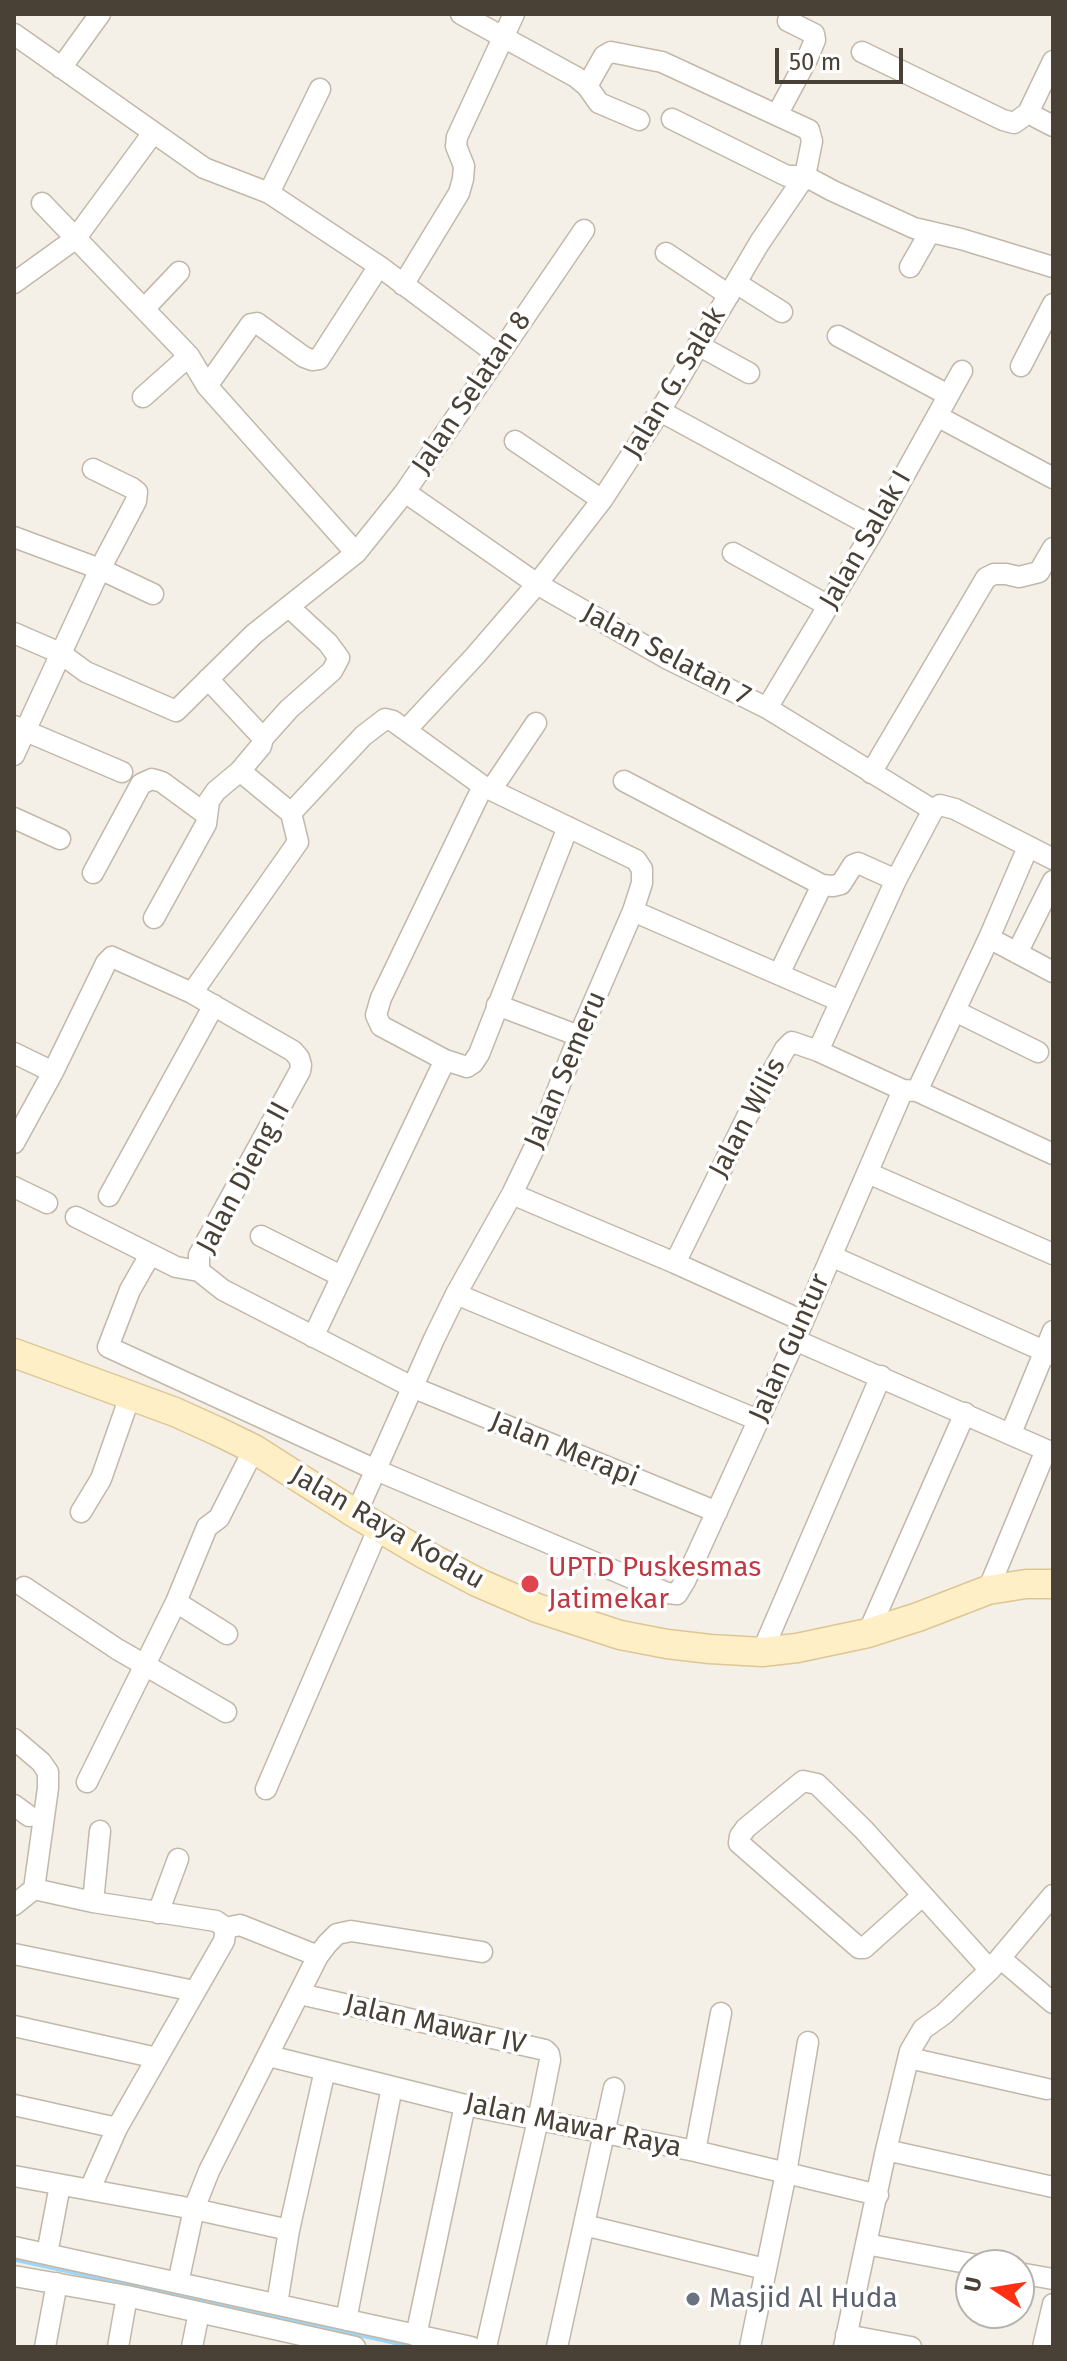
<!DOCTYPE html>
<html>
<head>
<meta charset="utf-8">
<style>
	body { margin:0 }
	#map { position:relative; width:1067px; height:2361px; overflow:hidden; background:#f5f0e7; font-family:"Fira Sans",sans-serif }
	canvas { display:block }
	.frame { position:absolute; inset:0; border:16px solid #494135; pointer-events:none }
	.north { position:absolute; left:955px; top:2249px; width:80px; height:80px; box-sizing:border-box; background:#fff; border:2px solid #b6b3ae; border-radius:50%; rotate:282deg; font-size:22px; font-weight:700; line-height:32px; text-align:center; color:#494135 }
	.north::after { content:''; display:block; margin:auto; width:28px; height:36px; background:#ff2f14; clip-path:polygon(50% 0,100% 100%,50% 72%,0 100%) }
	.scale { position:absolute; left:775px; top:48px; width:128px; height:36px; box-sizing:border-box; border:4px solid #494135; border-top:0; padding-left:10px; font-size:24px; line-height:28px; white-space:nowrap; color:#494135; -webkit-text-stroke:6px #fff; paint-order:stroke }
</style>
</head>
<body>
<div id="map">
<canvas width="1067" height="2361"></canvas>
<div class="frame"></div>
<div class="north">U</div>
<div class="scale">50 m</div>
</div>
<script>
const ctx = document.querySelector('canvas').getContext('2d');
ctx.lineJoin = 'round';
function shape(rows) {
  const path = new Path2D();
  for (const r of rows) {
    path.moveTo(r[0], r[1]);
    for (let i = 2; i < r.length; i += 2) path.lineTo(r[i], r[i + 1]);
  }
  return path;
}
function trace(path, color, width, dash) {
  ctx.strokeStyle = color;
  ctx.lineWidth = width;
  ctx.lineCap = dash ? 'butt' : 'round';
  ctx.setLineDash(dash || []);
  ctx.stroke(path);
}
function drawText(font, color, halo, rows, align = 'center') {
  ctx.font = font + ' "Fira Sans",sans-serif';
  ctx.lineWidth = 7;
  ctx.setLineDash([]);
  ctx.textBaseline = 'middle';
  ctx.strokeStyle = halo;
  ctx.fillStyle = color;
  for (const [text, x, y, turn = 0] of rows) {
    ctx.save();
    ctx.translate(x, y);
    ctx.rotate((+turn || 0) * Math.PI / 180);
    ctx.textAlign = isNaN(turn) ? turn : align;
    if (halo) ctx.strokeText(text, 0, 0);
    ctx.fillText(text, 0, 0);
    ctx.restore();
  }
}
trace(shape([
	[14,2259,416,2347]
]), '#9dd6f8', 5);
const street = shape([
	[461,14,576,77,587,86,599,103,639,120],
	[14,34,204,168,269,193,379,266,498,355],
	[862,52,1003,120,1014,123,1028,113,1053,61],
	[61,68,100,14],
	[1028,113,1053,126],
	[777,115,807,59,815,40,814,34,788,21],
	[672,119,787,176,805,176],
	[805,176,833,191,914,228,961,239,1053,267],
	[269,193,320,89],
	[42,203,189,356,207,386,356,553],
	[666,253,729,295],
	[910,267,930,232],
	[14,283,75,239,153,133],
	[736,283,782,312],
	[403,285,459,193,463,179,464,166,456,146,457,137,514,14],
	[144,309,179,272],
	[838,336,948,395],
	[698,345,749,373],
	[1021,366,1053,304],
	[207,386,251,324,257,323,304,357,312,360,319,359,379,266],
	[143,397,189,356],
	[660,411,875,528],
	[937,416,1053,478],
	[515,441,602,500],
	[405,492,537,584,668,659,767,708,933,810],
	[14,537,100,569,153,594],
	[733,553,827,605],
	[14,633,60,653,86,672,176,711,254,634,356,553,405,492,584,230],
	[208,679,263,738,261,746,240,771,291,813],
	[767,708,875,528,962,371],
	[14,726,122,772],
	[406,730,475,656,537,584,602,500,660,411,760,242,805,176,812,141,809,130,662,62,611,52,604,56,587,86],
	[263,738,289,709,332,671,339,658,328,643,289,607],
	[14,755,100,569,136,501,137,492,132,488,93,469],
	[871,773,986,578,994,574,1006,574,1019,577,1039,572,1053,548],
	[624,781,822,885,833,886,841,884,853,865,858,863,896,880],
	[483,786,381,998,376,1015,381,1026,445,1060,467,1067,473,1063,479,1054,568,827],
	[491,790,536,723],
	[933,810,940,805,955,809,1053,859],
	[291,813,363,736,385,719,393,721,483,786,636,860,642,869,642,883,633,911,579,1036,537,1142,512,1194,456,1294,434,1339,356,1514],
	[14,818,60,839],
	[93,873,141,784,152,779,162,782,207,815],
	[633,911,840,1001],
	[154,918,206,824,209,801,216,791,240,771],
	[989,938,1053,972],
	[1017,953,1053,881],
	[779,974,822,885],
	[192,993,298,842,291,813],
	[497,1005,579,1036],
	[955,1011,1038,1052],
	[818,1051,896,880,933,810],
	[14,1053,53,1072],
	[917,1091,989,938,1028,847],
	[14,1143,53,1072,106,963,112,957,192,993,293,1051,299,1058,301,1065,300,1071,199,1255,199,1271,223,1290,412,1387,717,1512],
	[868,1173,1053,1254],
	[14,1187,47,1203],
	[512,1194,675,1263,803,1321],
	[109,1196,214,1005],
	[76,1217,176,1267,199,1271],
	[261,1236,341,1276],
	[150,1255,130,1290,108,1347,376,1470,667,1593,677,1594,685,1581,795,1340,903,1090],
	[831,1256,1053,1355],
	[675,1263,748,1115,785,1049,792,1042,818,1051,903,1090,917,1091,1053,1154],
	[456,1294,758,1420],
	[313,1337,445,1060],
	[795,1340,1053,1453],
	[1011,1433,1053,1331],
	[81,1512,101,1479,130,1396],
	[24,1587,117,1649,226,1712],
	[988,1590,1046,1450],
	[176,1602,227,1634],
	[868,1633,965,1413],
	[762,1652,881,1376],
	[14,1739,41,1762,48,1772,48,1788,34,1889],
	[87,1782,176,1602,207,1527,219,1518,254,1449],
	[266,1789,379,1527],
	[14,1805,29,1816],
	[34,1889,93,1902,216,1921,226,1928],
	[922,1896,864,1948,859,1948,739,1843,740,1836,746,1828,803,1781,817,1784,864,1830,990,1970],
	[93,1902,100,1831],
	[14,1905,34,1889],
	[158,1913,178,1859],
	[226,1928,240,1925,318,1956],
	[14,1954,194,1991],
	[1000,1958,1053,2003],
	[300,1994,545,2050,549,2054,550,2060,538,2120,486,2347],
	[14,2026,157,2058],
	[269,2056,465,2105,695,2151,878,2195],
	[909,2058,1047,2089],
	[14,2105,117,2128],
	[886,2150,1053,2187],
	[695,2151,721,2013],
	[14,2176,194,2209,289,2230],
	[90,2189,117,2128,224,1941,226,1928],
	[584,2225,765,2269],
	[866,2244,977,2265],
	[14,2247,471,2347],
	[47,2254,60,2185],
	[1019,2273,1053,2279],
	[14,2276,127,2296,355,2347],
	[178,2283,194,2209,209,2171,318,1956,327,1944,337,1934,351,1931,482,1952],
	[277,2304,289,2230,325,2070],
	[346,2320,392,2087],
	[846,2335,911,2347],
	[416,2336,465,2105],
	[45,2347,57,2283],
	[118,2347,127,2296],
	[192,2347,199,2312],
	[557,2347,614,2088],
	[750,2347,786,2173,808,2042],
	[844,2347,886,2150,910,2051,923,2029,944,2014,990,1970,1053,1895],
	[1043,2347,1053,2304]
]);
const secondary = shape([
	[14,1353,175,1412,217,1431,254,1449,356,1514,422,1553,479,1583,537,1608,620,1635,667,1644,710,1649,762,1652,797,1648,868,1633,918,1617,988,1590,1026,1584,1053,1584]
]);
trace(street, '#c2b8a9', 23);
trace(secondary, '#ddc694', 31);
trace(street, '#fff', 20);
trace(secondary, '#ffefc7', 28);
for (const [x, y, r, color] of [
	[530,1584,10,"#e0444e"],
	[693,2299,8,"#6b7280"]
]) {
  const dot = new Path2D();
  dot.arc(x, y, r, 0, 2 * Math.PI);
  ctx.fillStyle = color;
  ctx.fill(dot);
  trace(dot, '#fff', 3);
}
drawText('28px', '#494135', '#fff', [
	["Jalan G. Salak",675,383,-59],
	["Jalan Selatan 8",472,393,-56],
	["Jalan Salak I",866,540,-60],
	["Jalan Selatan 7",666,655,28],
	["Jalan Semeru",566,1070,-67],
	["Jalan Wilis",748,1118,-62],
	["Jalan Dieng II",244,1178,-62],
	["Jalan Guntur",790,1348,-66],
	["Jalan Merapi",564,1450,22],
	["Jalan Raya Kodau",387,1528,30],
	["Jalan Mawar IV",435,2025,13],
	["Jalan Mawar Raya",573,2126,12]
]);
drawText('28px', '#be3a42', '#fff', [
	["UPTD Puskesmas",548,1568],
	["Jatimekar",548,1600]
], 'left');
drawText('28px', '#5b616d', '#fff', [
	["Masjid Al Huda",709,2299]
], 'left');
</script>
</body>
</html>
